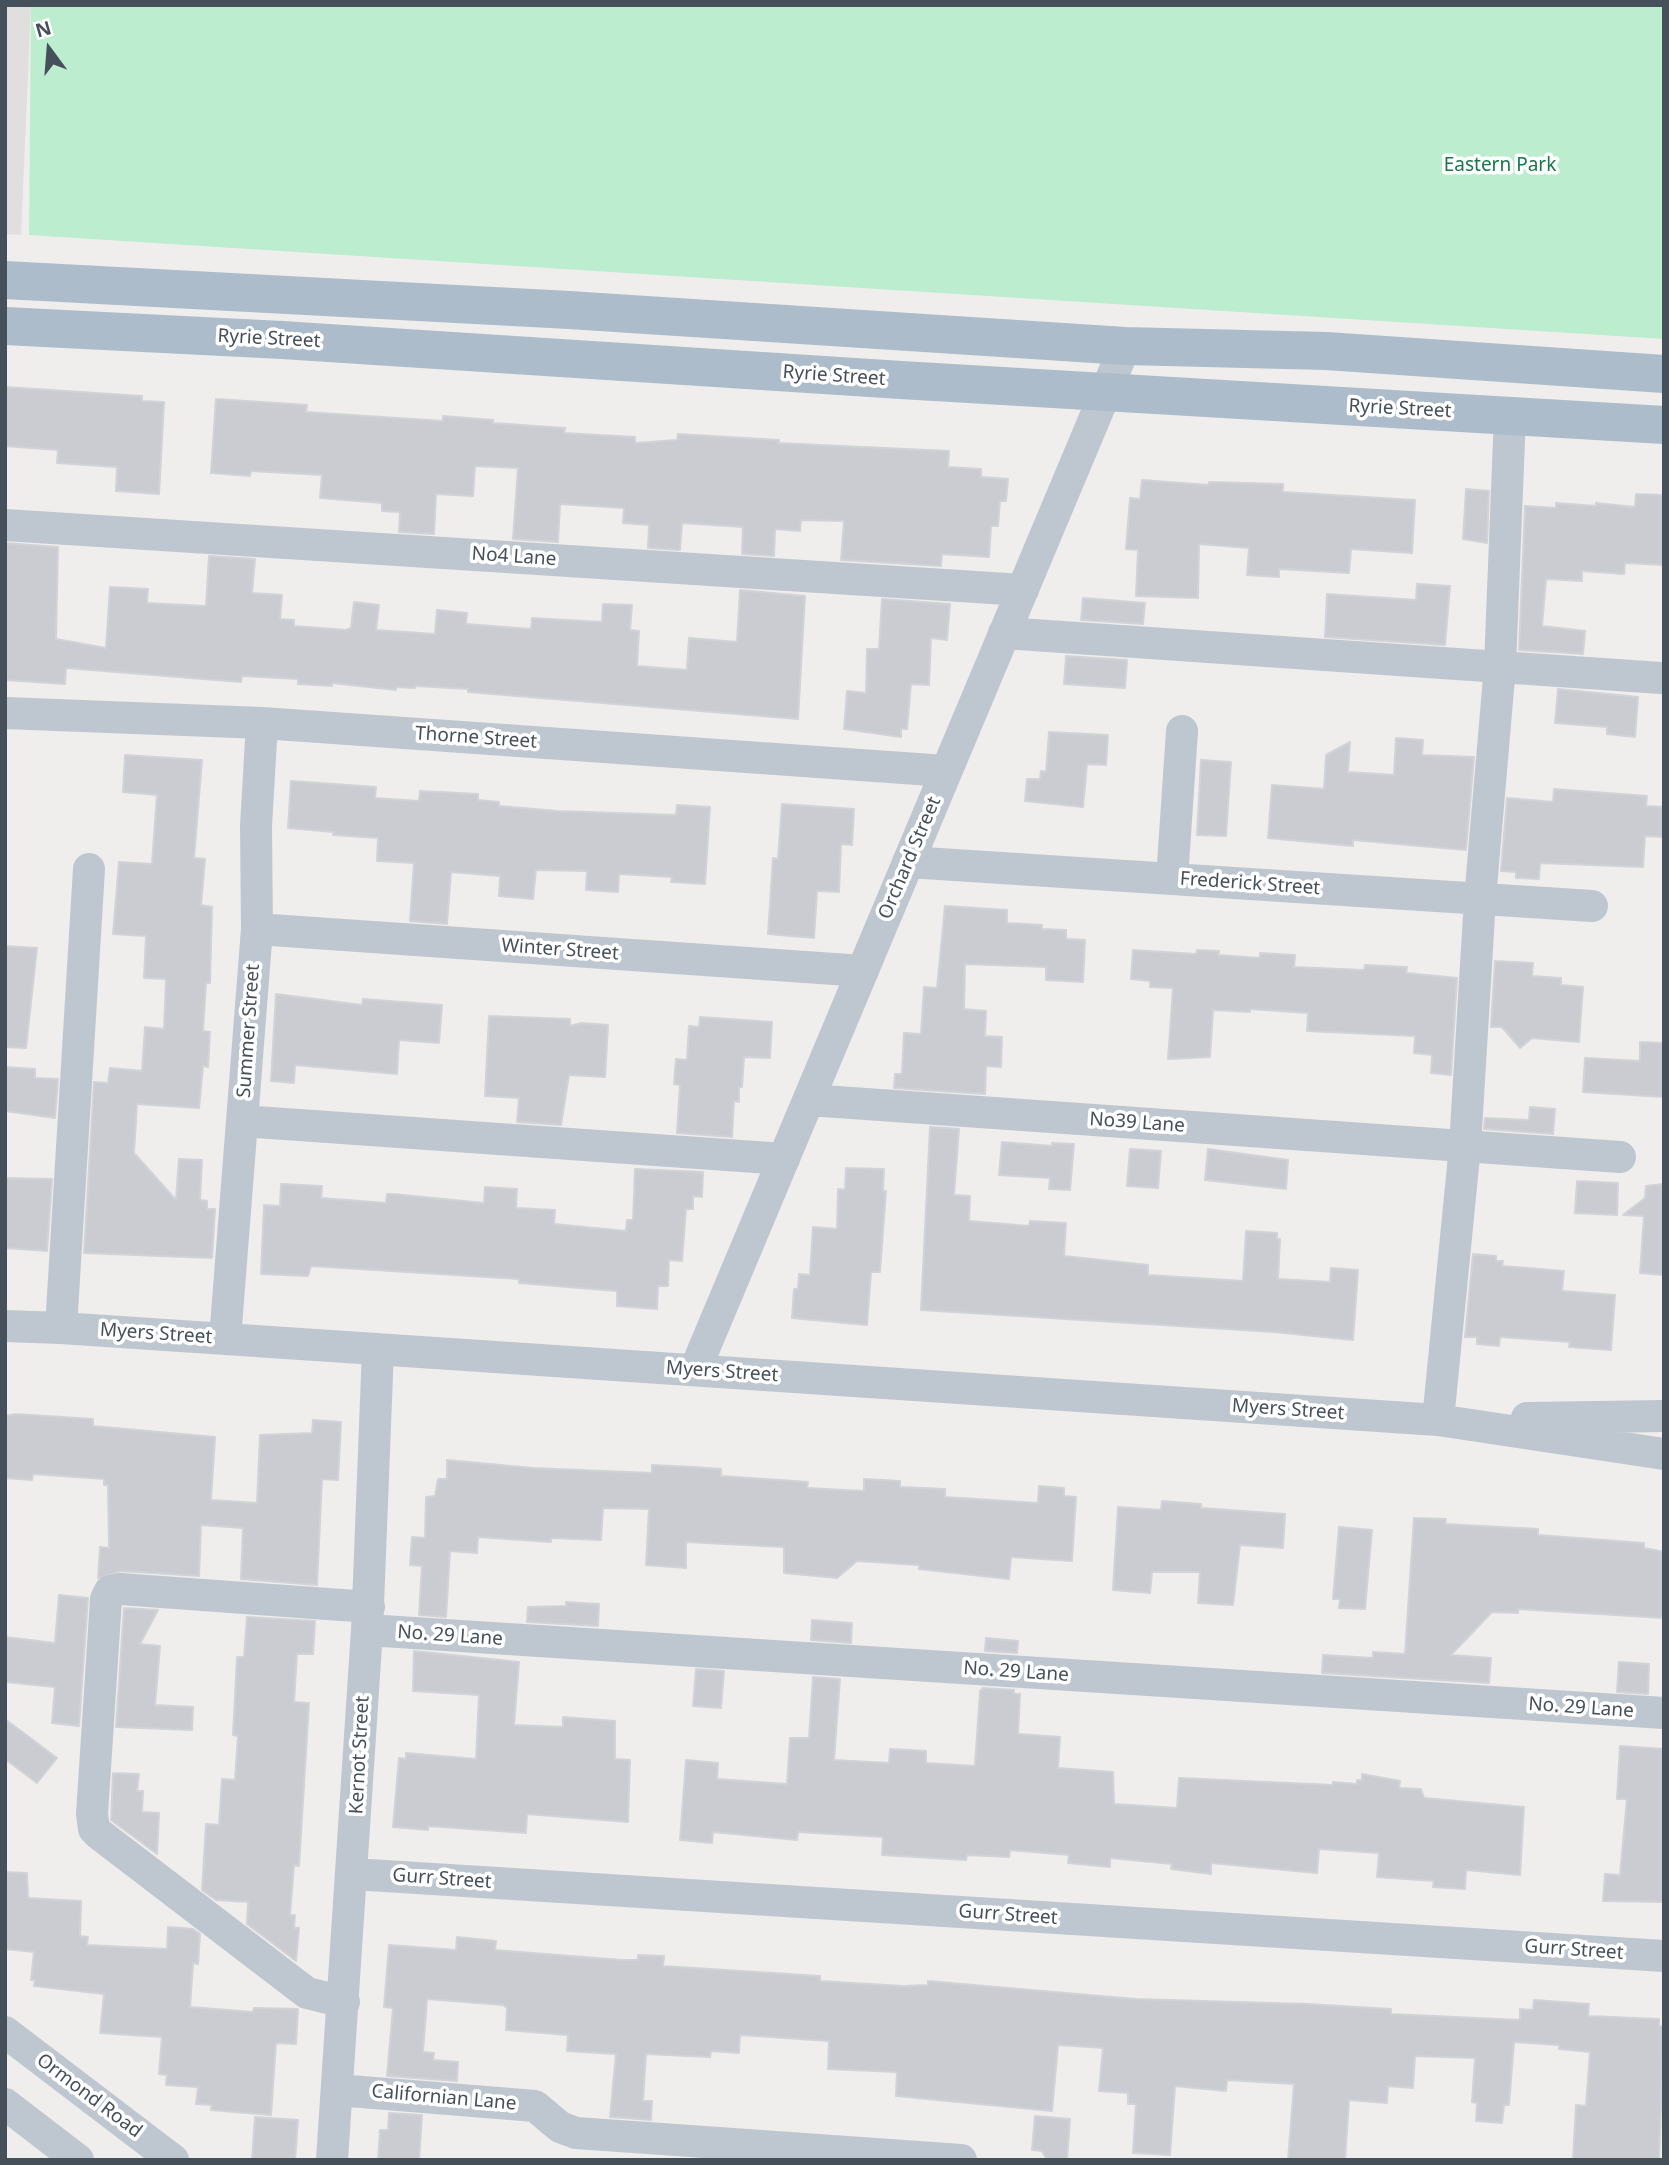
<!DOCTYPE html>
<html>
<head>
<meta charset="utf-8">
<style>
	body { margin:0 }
	#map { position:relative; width:1669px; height:2165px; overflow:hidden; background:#f0eded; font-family:"Noto Sans",sans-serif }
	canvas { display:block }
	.frame { position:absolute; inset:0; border:7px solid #46505a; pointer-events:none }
	.north { position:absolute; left:14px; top:14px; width:70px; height:70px; -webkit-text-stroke:5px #fff; paint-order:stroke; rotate:344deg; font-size:19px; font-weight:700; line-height:28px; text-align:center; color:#46505a }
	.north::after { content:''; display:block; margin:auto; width:24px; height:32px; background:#46505a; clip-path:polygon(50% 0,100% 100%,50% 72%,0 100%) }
</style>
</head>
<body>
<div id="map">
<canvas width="1669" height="2165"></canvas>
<div class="frame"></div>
<div class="north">N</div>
</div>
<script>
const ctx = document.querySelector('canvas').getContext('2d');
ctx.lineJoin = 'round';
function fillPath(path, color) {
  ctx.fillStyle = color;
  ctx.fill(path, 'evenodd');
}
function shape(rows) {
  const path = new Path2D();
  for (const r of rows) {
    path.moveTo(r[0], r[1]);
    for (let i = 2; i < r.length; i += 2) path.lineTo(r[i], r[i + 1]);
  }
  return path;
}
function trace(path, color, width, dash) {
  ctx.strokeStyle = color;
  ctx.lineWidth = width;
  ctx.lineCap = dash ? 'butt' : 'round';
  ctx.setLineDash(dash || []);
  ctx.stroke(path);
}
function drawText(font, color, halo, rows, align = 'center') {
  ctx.font = font + ' "Noto Sans",sans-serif';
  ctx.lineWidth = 7;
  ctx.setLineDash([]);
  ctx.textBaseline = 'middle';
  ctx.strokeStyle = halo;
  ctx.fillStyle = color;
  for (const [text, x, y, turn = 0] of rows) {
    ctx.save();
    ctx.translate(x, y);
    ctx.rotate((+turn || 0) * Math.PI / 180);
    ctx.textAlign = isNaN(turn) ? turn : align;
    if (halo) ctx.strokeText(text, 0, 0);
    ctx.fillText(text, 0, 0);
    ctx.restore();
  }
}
fillPath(shape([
	[5,5,31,5,21,235,5,234]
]), '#e1dedf');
fillPath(shape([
	[31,5,1664,5,1664,339,29,235]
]), '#bcedcf');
const building = shape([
	[5,387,142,396,142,401,164,402,159,494,116,491,117,467,57,463,58,450,5,446,5,387],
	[216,399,307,405,306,412,443,421,443,416,493,420,493,423,565,428,564,433,635,437,635,443,677,440,678,434,779,440,778,443,949,451,948,467,981,469,981,477,1008,479,1006,501,1000,501,998,526,991,526,989,557,942,554,941,566,841,560,844,521,801,520,800,531,775,529,774,556,742,554,743,527,682,523,680,550,648,548,649,525,623,523,624,508,560,504,558,542,513,539,518,468,475,466,473,496,436,494,434,534,399,532,400,512,382,511,382,503,320,498,322,475,251,471,250,476,211,473,216,399],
	[1142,480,1209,485,1209,482,1283,484,1283,492,1415,500,1412,553,1351,549,1349,573,1279,569,1279,577,1247,575,1249,548,1199,544,1198,598,1136,596,1138,550,1126,549,1130,498,1140,499,1142,480],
	[1466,489,1489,491,1487,543,1463,539,1466,489],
	[1636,494,1664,495,1664,565,1625,563,1624,574,1582,571,1582,581,1546,579,1542,626,1585,631,1583,654,1519,650,1525,506,1556,508,1556,503,1596,506,1596,503,1635,507,1636,494],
	[5,543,58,547,56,639,106,648,110,587,148,589,147,603,206,606,209,556,255,559,252,593,282,595,280,619,294,620,294,626,346,630,351,628,354,602,379,605,376,630,435,634,437,610,467,613,466,624,531,629,532,618,602,622,603,604,632,605,630,630,639,631,637,666,687,670,689,638,737,642,740,590,805,596,798,719,468,692,468,689,415,686,415,688,396,687,396,690,332,683,332,686,298,684,298,679,242,676,241,682,66,668,65,684,5,680,5,543],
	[1417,584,1450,586,1445,645,1325,637,1327,594,1416,600,1417,584],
	[1083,598,1145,603,1143,624,1081,620,1083,598],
	[882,599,950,604,947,640,931,638,929,685,911,684,907,729,901,729,901,737,844,729,847,691,866,693,867,649,879,649,882,599],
	[1066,656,1127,660,1125,688,1064,684,1066,656],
	[1558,689,1638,697,1635,737,1607,734,1607,727,1555,723,1558,689],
	[1049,732,1108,735,1106,765,1087,764,1083,807,1025,801,1027,779,1040,779,1041,771,1046,772,1049,732],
	[1396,738,1423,740,1422,755,1474,757,1466,850,1353,840,1353,846,1268,838,1272,785,1324,789,1326,755,1350,742,1348,772,1394,775,1396,738],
	[125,755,202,760,194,858,205,859,201,905,212,907,210,983,206,983,203,1031,210,1032,208,1067,203,1066,199,1108,137,1104,134,1153,176,1200,179,1159,202,1160,200,1200,207,1201,207,1209,215,1209,212,1258,84,1253,94,1082,108,1083,110,1068,142,1071,145,1027,164,1029,166,979,144,978,146,936,113,934,119,862,152,864,157,795,123,792,125,755],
	[1201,760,1231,762,1226,836,1197,835,1201,760],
	[291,781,376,787,375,798,419,801,420,791,478,794,478,800,499,802,499,806,558,811,676,815,677,805,710,807,705,884,671,882,672,877,619,874,618,892,586,890,587,871,536,870,533,899,499,896,500,876,451,872,447,924,410,921,414,863,377,861,378,838,333,835,334,832,288,828,291,781],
	[1554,789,1647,796,1646,806,1664,807,1664,837,1645,836,1643,867,1540,863,1539,879,1516,878,1516,872,1501,871,1507,798,1553,802,1554,789],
	[782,804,854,809,852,845,841,844,839,892,817,891,814,938,768,934,773,858,778,859,782,804],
	[945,906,1007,910,1007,923,1042,925,1042,929,1066,930,1066,939,1085,940,1083,982,1046,980,1046,967,965,964,964,1009,986,1011,985,1036,1002,1037,1001,1067,986,1066,985,1094,894,1088,895,1074,902,1074,904,1033,921,1034,924,987,937,988,945,906],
	[5,946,37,948,26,1048,5,1047,5,946],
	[1133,950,1196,954,1197,950,1219,951,1218,955,1260,958,1260,953,1295,955,1294,967,1364,970,1365,965,1407,967,1406,973,1457,978,1451,1075,1431,1073,1432,1055,1414,1053,1415,1036,1307,1031,1308,1013,1250,1009,1250,1012,1213,1010,1210,1057,1168,1059,1173,988,1150,987,1150,981,1131,979,1133,950],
	[1495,961,1533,963,1532,976,1561,978,1561,985,1583,987,1579,1042,1532,1038,1520,1048,1502,1027,1491,1027,1495,961],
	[276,994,362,1005,363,999,442,1005,439,1043,399,1040,397,1074,295,1065,294,1083,271,1081,276,994],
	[489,1016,570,1019,570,1026,581,1023,608,1025,605,1077,569,1075,561,1125,517,1122,519,1098,485,1096,489,1016],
	[700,1017,772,1022,770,1058,744,1057,742,1087,739,1087,739,1102,734,1101,732,1137,677,1133,680,1085,674,1084,676,1059,687,1060,689,1026,699,1027,700,1017],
	[1640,1042,1664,1043,1664,1097,1583,1092,1585,1058,1640,1061,1640,1042],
	[5,1067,35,1069,35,1078,58,1079,55,1118,5,1111,5,1067],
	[1530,1107,1555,1109,1553,1134,1484,1129,1485,1118,1529,1120,1530,1107],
	[930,1127,959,1129,954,1195,970,1196,969,1221,1029,1226,1030,1221,1066,1223,1064,1256,1148,1265,1148,1275,1243,1281,1246,1231,1277,1233,1277,1239,1280,1239,1278,1279,1330,1282,1331,1268,1358,1270,1353,1340,1274,1332,921,1310,930,1127],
	[1002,1142,1052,1146,1052,1143,1074,1144,1070,1190,1049,1189,1050,1178,999,1175,1002,1142],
	[1130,1149,1161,1151,1158,1188,1127,1186,1130,1149],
	[1208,1149,1288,1160,1286,1189,1205,1180,1208,1149],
	[846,1168,884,1169,883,1191,886,1191,880,1272,871,1272,867,1325,792,1318,794,1289,798,1289,799,1274,810,1275,813,1227,837,1229,838,1189,845,1190,846,1168],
	[635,1169,703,1172,702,1197,693,1196,693,1209,686,1209,682,1261,669,1260,668,1286,658,1286,657,1309,617,1306,617,1291,519,1283,519,1279,311,1266,308,1276,261,1274,264,1205,280,1206,281,1184,322,1186,321,1198,386,1203,387,1194,393,1194,484,1203,485,1187,517,1189,516,1208,555,1210,554,1224,626,1231,627,1220,633,1220,635,1169],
	[5,1178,52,1179,47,1251,5,1248,5,1178],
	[1577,1181,1618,1183,1617,1215,1575,1213,1577,1181],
	[1664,1184,1664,1275,1640,1273,1644,1216,1623,1215,1645,1198,1646,1186,1664,1184],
	[1473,1254,1496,1256,1496,1261,1503,1261,1502,1266,1564,1271,1562,1291,1615,1295,1611,1350,1569,1347,1570,1342,1500,1337,1499,1346,1477,1344,1477,1337,1465,1337,1473,1254],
	[16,1414,93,1419,93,1426,215,1437,211,1500,257,1503,260,1435,312,1433,313,1420,341,1422,338,1480,322,1479,317,1585,241,1579,243,1528,201,1525,199,1576,121,1571,98,1578,100,1547,109,1548,108,1485,104,1485,104,1479,33,1474,32,1480,5,1478,5,1416,16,1414],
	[447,1460,533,1468,652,1473,652,1465,693,1467,721,1469,721,1476,808,1482,807,1488,864,1491,864,1479,900,1481,900,1487,945,1489,945,1497,1038,1503,1039,1486,1064,1488,1064,1496,1076,1497,1072,1561,1011,1557,1009,1579,919,1569,919,1565,857,1561,837,1578,784,1573,784,1547,686,1542,686,1568,646,1565,649,1509,603,1508,601,1540,551,1538,551,1542,478,1537,477,1553,450,1551,446,1617,419,1615,422,1566,410,1565,412,1537,425,1538,426,1497,435,1496,438,1479,447,1479,447,1460],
	[1162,1501,1201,1504,1201,1508,1285,1514,1283,1548,1240,1545,1233,1605,1198,1603,1200,1572,1152,1572,1150,1593,1113,1590,1118,1507,1161,1510,1162,1501],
	[1414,1518,1446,1519,1445,1524,1538,1529,1538,1535,1644,1543,1644,1548,1664,1552,1664,1618,1518,1609,1518,1613,1492,1612,1451,1655,1491,1658,1489,1683,1322,1673,1323,1655,1373,1658,1373,1652,1405,1654,1414,1518],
	[1339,1527,1372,1530,1365,1609,1339,1608,1340,1599,1333,1599,1339,1527],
	[59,1595,88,1598,79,1726,52,1723,55,1687,5,1682,5,1637,55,1643,59,1595],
	[566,1602,599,1604,598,1626,527,1622,528,1607,566,1606,566,1602],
	[124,1608,158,1610,140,1644,160,1646,155,1705,193,1707,192,1730,116,1727,124,1608],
	[247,1617,315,1621,313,1654,297,1654,294,1702,309,1703,299,1866,294,1865,290,1915,295,1915,294,1928,299,1928,296,1961,247,1924,248,1902,216,1900,202,1890,206,1824,219,1825,222,1779,235,1780,238,1736,233,1735,237,1657,244,1657,247,1617],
	[812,1620,852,1623,851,1643,811,1640,812,1620],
	[986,1638,1018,1641,1017,1653,985,1651,986,1638],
	[414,1651,519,1662,514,1725,563,1727,563,1717,615,1721,615,1759,630,1760,628,1822,527,1814,526,1833,428,1826,428,1830,393,1827,399,1758,406,1759,406,1753,476,1759,479,1695,413,1691,414,1651],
	[1619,1662,1649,1664,1648,1694,1617,1692,1619,1662],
	[696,1669,724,1671,721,1708,693,1706,696,1669],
	[813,1677,840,1679,834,1760,889,1763,890,1749,926,1751,926,1763,975,1766,980,1691,983,1688,1014,1690,1014,1694,1020,1694,1018,1734,1060,1737,1058,1768,1113,1772,1114,1804,1177,1808,1179,1778,1333,1785,1333,1782,1357,1784,1357,1780,1362,1780,1362,1774,1400,1781,1399,1788,1421,1789,1424,1798,1524,1807,1520,1875,1466,1870,1465,1889,1433,1887,1434,1881,1377,1877,1379,1853,1319,1849,1317,1873,1211,1863,1211,1874,1171,1869,1172,1864,1110,1858,1110,1867,1068,1863,1069,1855,1010,1850,1009,1857,967,1855,966,1860,882,1855,883,1837,798,1832,797,1840,713,1832,712,1843,680,1840,686,1760,718,1763,717,1779,787,1784,790,1738,809,1738,813,1677],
	[5,1719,57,1758,37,1783,5,1759,5,1719],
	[1620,1746,1664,1749,1664,1902,1603,1901,1605,1874,1620,1875,1627,1799,1617,1799,1620,1746],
	[113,1773,139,1774,137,1791,143,1791,142,1812,159,1813,157,1854,111,1820,113,1773],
	[5,1872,27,1873,28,1898,81,1901,80,1936,88,1937,87,1945,167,1949,168,1927,193,1929,200,1934,198,1964,193,1963,190,2007,253,2012,254,2008,298,2009,296,2044,276,2043,271,2115,211,2110,212,2105,196,2104,198,2087,166,2085,167,2075,159,2074,162,2037,100,2033,104,1994,34,1986,35,1980,31,1980,34,1952,5,1949,5,1872],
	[457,1937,496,1941,495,1950,622,1960,638,1960,638,1955,664,1956,663,1966,820,1976,820,1981,903,1986,928,1985,928,1981,1135,1999,1308,2004,1391,2009,1391,2014,1520,2020,1520,2009,1533,2010,1534,2000,1589,2004,1588,2016,1659,2019,1659,2026,1664,2026,1659,2160,1573,2160,1576,2105,1586,2106,1590,2052,1559,2049,1559,2045,1514,2042,1509,2105,1504,2105,1502,2123,1476,2121,1477,2103,1472,2102,1475,2058,1415,2056,1413,2088,1388,2086,1387,2103,1349,2100,1345,2160,1288,2160,1294,2084,1227,2080,1226,2091,1175,2086,1170,2155,1133,2153,1136,2104,1128,2104,1128,2093,1099,2091,1103,2048,1058,2045,1052,2111,896,2096,897,2072,828,2069,829,2041,740,2035,739,2053,711,2051,710,2057,646,2054,643,2101,652,2101,651,2120,610,2117,616,2054,567,2051,568,2035,506,2030,507,2008,503,2005,427,1999,423,2052,434,2053,433,2060,458,2062,457,2081,387,2076,393,2008,384,2007,389,1945,456,1950,457,1937],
	[389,2113,422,2115,419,2160,378,2160,380,2130,388,2130,389,2113],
	[1035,2116,1070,2119,1067,2160,1047,2160,1042,2151,1032,2150,1035,2116],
	[255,2117,298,2120,295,2160,252,2160,255,2117]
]);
fillPath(building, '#caccd2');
trace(building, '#d1d3d8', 2);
trace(shape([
	[5,525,1023,590],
	[1004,633,1661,678],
	[5,713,262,723,946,771],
	[908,862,1592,906],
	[1172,879,1182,731],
	[257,929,863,971],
	[809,1100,1620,1157],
	[242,1121,784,1159],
	[5,1326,61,1328,1438,1420,1664,1454],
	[61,1328,89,869],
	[225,1339,257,929,256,826,262,723],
	[695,1370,1125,346],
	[1527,1418,1664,1416],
	[1438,1420,1465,1146,1480,899,1500,666,1510,415],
	[367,1630,1664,1713],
	[353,1874,1664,1956],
	[344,2002,307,1993,99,1834,94,1829,92,1814,106,1599,110,1591,120,1589,369,1607],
	[5,2032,173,2160],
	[337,2090,535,2106,560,2127,576,2133,961,2160],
	[5,2104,78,2160],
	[332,2160,367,1630,378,1349]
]), '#bec7cf', 32);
trace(shape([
	[5,280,569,310,1125,346,1326,351,1664,374],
	[5,326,282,340,901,380,1664,425]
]), '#adbccb', 38);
drawText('19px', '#197849', '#fff', [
	["Eastern Park",1500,166]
]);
drawText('19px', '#46505a', '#fff', [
	["Ryrie Street",269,339,3],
	["Ryrie Street",834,376,4],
	["Ryrie Street",1400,409,3],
	["No4 Lane",514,557,4],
	["Thorne Street",476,738,4],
	["Orchard Street",910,858,-67],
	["Frederick Street",1250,884,4],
	["Winter Street",560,950,4],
	["Summer Street",249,1031,-86],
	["No39 Lane",1137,1123,4],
	["Myers Street",156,1334,4],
	["Myers Street",722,1372,4],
	["Myers Street",1288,1410,4],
	["No. 29 Lane",450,1636,4],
	["No. 29 Lane",1016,1672,4],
	["No. 29 Lane",1581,1708,4],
	["Kernot Street",360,1755,-87],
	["Gurr Street",442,1879,4],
	["Gurr Street",1008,1915,4],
	["Gurr Street",1574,1950,4],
	["Ormond Road",89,2096,37],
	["Californian Lane",444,2098,5]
]);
</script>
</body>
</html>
